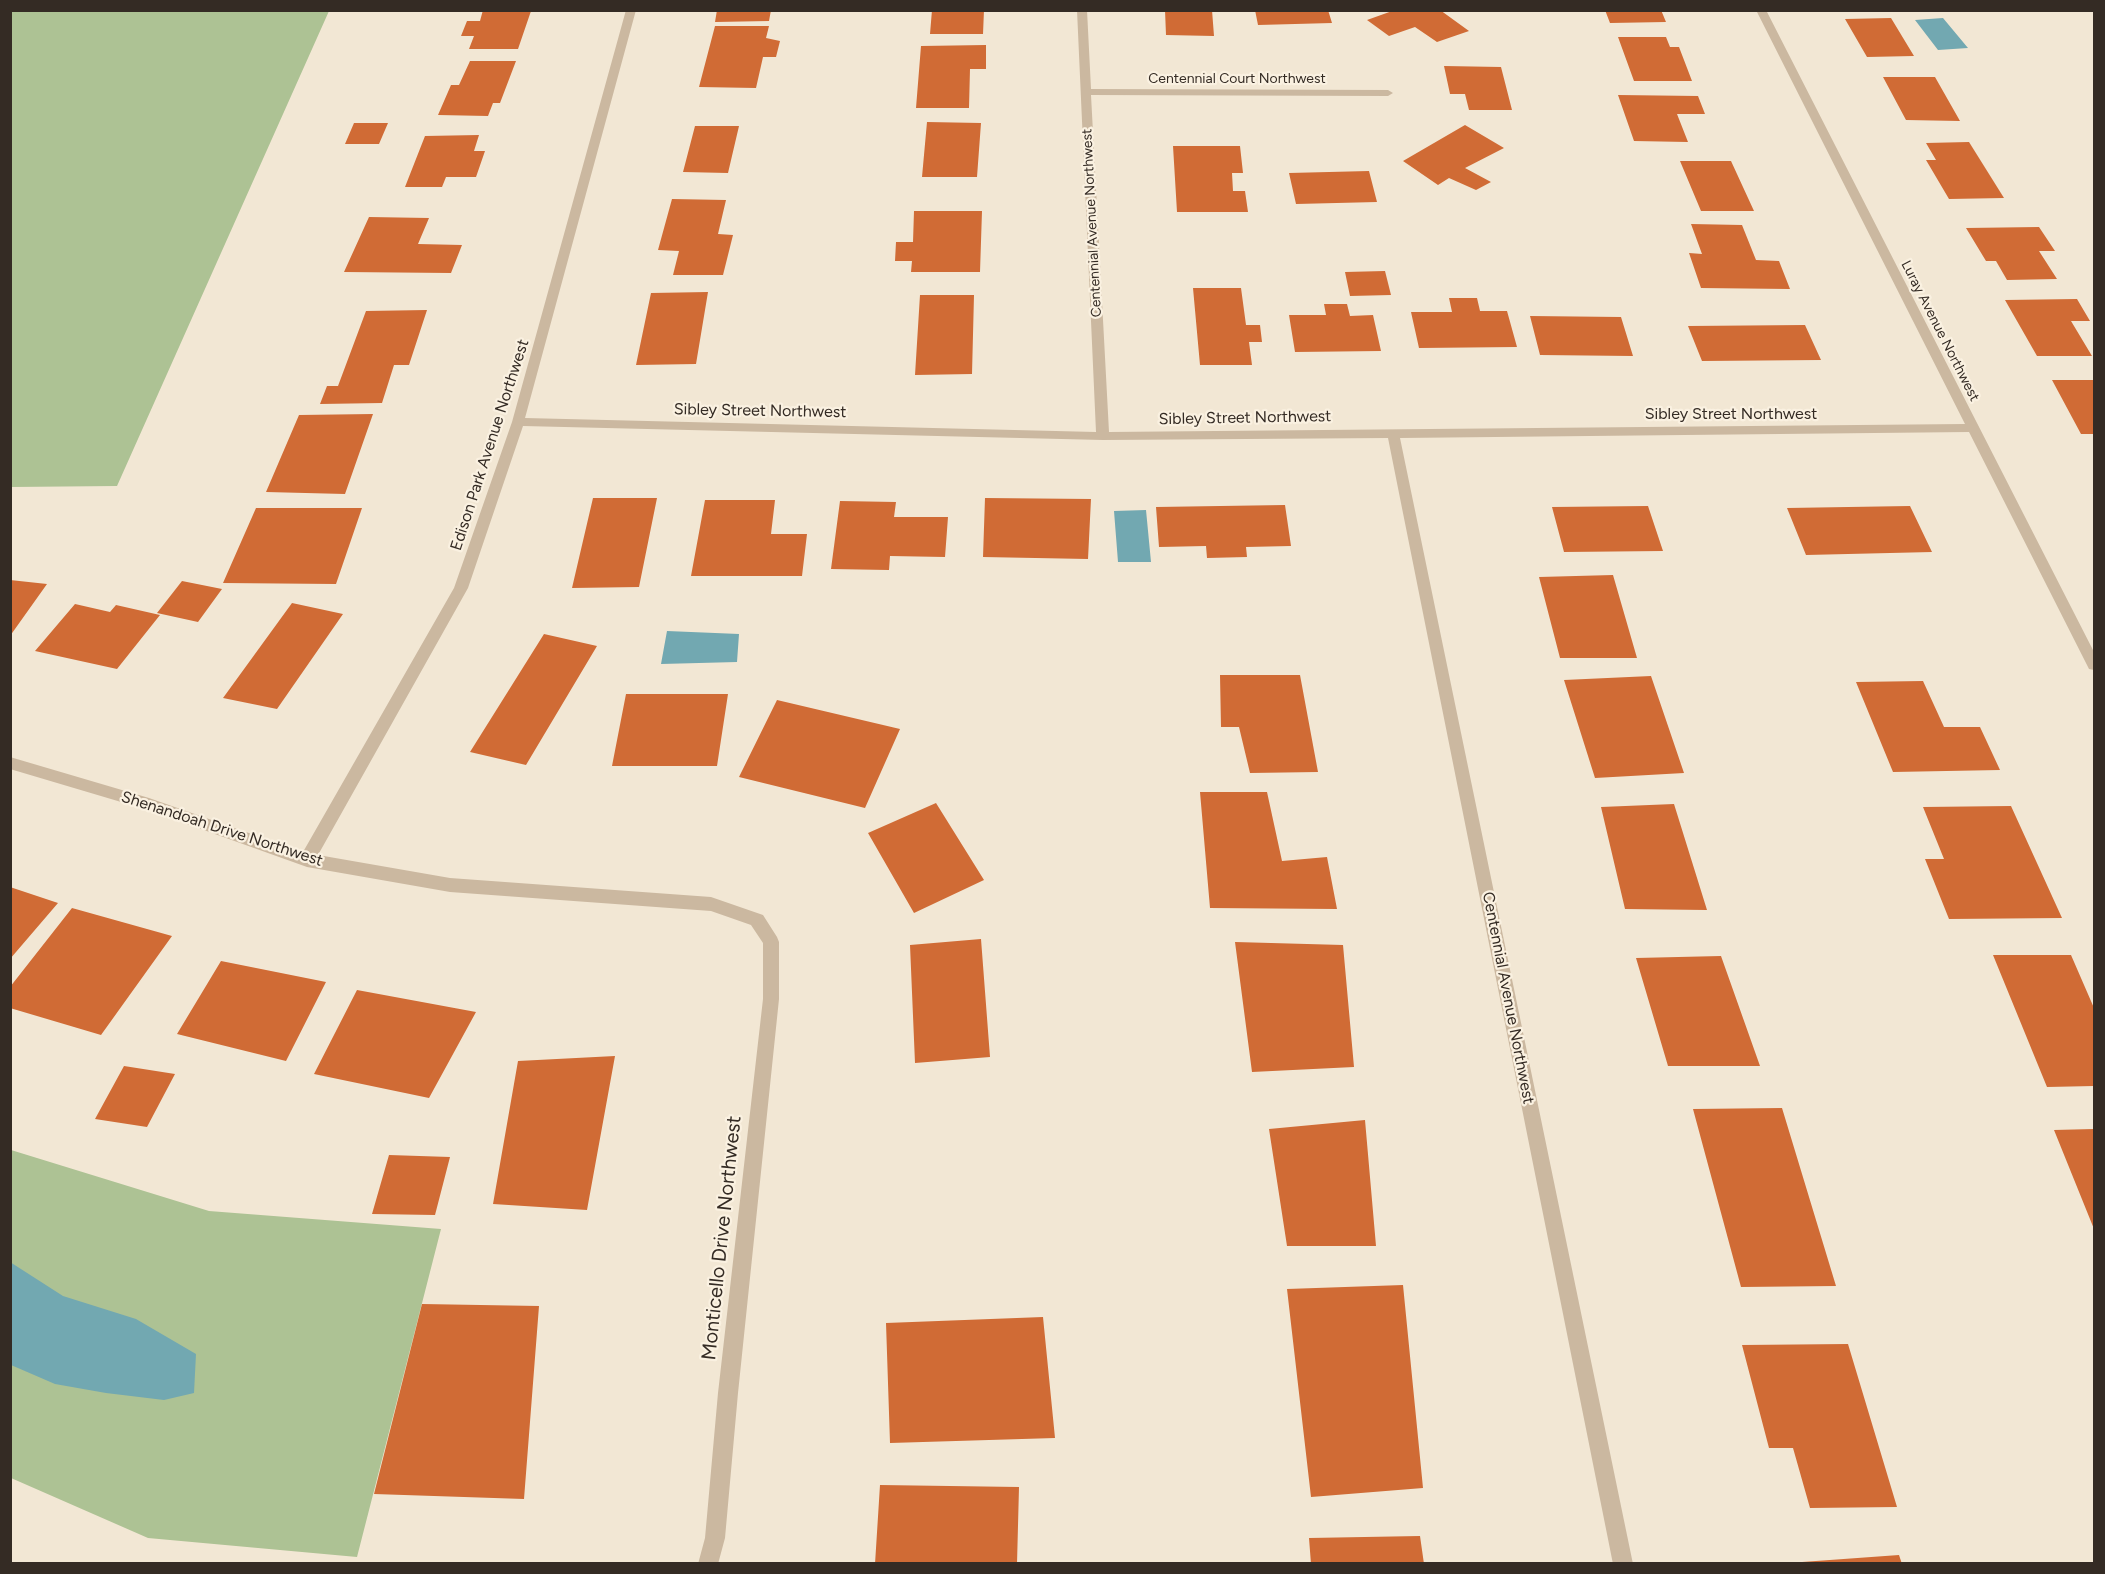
<!DOCTYPE html>
<html>
<head>
<meta charset="utf-8">
<style>
	body { margin:0 }
	#map { position:relative; width:2105px; height:1574px; overflow:hidden; background:#f2e7d4; font-family:Figtree,sans-serif }
	canvas { display:block }
	.frame { position:absolute; inset:0; border:12px solid #342b24; pointer-events:none }
</style>
</head>
<body>
<div id="map">
<canvas width="2105" height="1574"></canvas>
<div class="frame"></div>
</div>
<script>
const ctx = document.querySelector('canvas').getContext('2d');
ctx.lineJoin = 'round';
function fillPath(path, color) {
  ctx.fillStyle = color;
  ctx.fill(path, 'evenodd');
}
function shape(rows) {
  const path = new Path2D();
  for (const r of rows) {
    path.moveTo(r[0], r[1]);
    for (let i = 2; i < r.length; i += 2) path.lineTo(r[i], r[i + 1]);
  }
  return path;
}
function drawText(font, color, halo, rows, align = 'center') {
  ctx.font = font + ' Figtree,sans-serif';
  ctx.lineWidth = 4.5;
  ctx.setLineDash([]);
  ctx.textBaseline = 'middle';
  ctx.strokeStyle = halo;
  ctx.fillStyle = color;
  for (const [text, x, y, turn = 0] of rows) {
    ctx.save();
    ctx.translate(x, y);
    ctx.rotate((+turn || 0) * Math.PI / 180);
    ctx.textAlign = isNaN(turn) ? turn : align;
    if (halo) ctx.strokeText(text, 0, 0);
    ctx.fillText(text, 0, 0);
    ctx.restore();
  }
}
fillPath(shape([
	[10,11,329,11,117,486,11,487],
	[11,1150,209,1211,441,1229,357,1557,148,1538,11,1478]
]), '#adc294');
fillPath(shape([
	[1943,18,1968,48,1938,50,1915,20],
	[1146,510,1151,562,1118,562,1114,511],
	[667,631,739,634,737,662,661,664],
	[10,1262,63,1296,136,1319,196,1354,194,1393,164,1400,106,1393,55,1384,11,1365]
]), '#72a8b1');
fillPath(shape([
	[483,10,531,11,518,49,469,49,474,36,461,36,467,21,480,21],
	[717,10,771,10,769,21,715,22],
	[932,10,984,10,983,34,930,34],
	[1165,10,1212,10,1214,36,1166,35],
	[1255,10,1328,10,1332,23,1258,25],
	[1395,10,1440,10,1469,31,1437,42,1415,27,1389,36,1367,20],
	[1605,10,1661,10,1666,22,1610,23],
	[1891,18,1914,56,1867,57,1845,19],
	[715,26,769,26,766,38,780,41,776,57,763,57,756,88,699,87],
	[1618,37,1666,37,1670,47,1679,47,1692,81,1634,81],
	[986,45,986,69,970,69,969,108,916,108,921,46],
	[470,61,516,61,500,103,493,103,488,116,438,115,451,85,459,85],
	[1444,66,1501,67,1512,110,1469,110,1465,94,1450,94],
	[1883,77,1935,77,1960,121,1906,120],
	[1618,95,1698,96,1705,114,1677,114,1688,142,1634,141],
	[927,122,981,123,977,177,922,177],
	[354,123,388,123,379,144,345,144],
	[1465,125,1504,148,1465,168,1491,182,1476,190,1449,178,1438,185,1403,161],
	[695,126,739,126,728,173,683,172],
	[479,135,474,151,485,151,476,177,446,177,442,187,405,187,425,136],
	[1969,142,2004,198,1949,199,1926,160,1936,160,1926,143],
	[1173,146,1240,146,1243,173,1232,173,1233,191,1245,191,1248,212,1177,212],
	[1680,161,1731,161,1754,211,1701,211],
	[1369,171,1377,202,1296,204,1289,173],
	[672,199,726,200,718,234,733,235,723,275,673,275,679,251,658,250],
	[914,211,982,211,980,272,911,272,912,261,895,261,896,242,913,242],
	[369,217,429,218,418,244,462,245,451,273,344,272],
	[1691,224,1742,225,1756,260,1779,261,1790,289,1701,288,1689,253,1702,254],
	[2039,227,2055,251,2039,251,2057,279,2007,280,1996,261,1986,261,1966,228],
	[1385,271,1391,295,1350,296,1345,272],
	[1193,288,1241,288,1246,325,1260,325,1262,342,1249,342,1252,365,1200,365],
	[708,292,696,364,636,365,651,293],
	[920,295,974,295,972,374,915,375],
	[1449,298,1477,298,1480,311,1507,311,1517,347,1419,348,1411,312,1452,312],
	[2077,299,2090,321,2071,321,2092,356,2037,356,2005,300],
	[1324,304,1347,304,1350,316,1373,315,1381,351,1295,352,1289,315,1326,315],
	[427,310,409,365,394,365,382,403,320,404,327,386,338,386,366,311],
	[1530,316,1621,317,1633,356,1540,355],
	[1805,325,1821,360,1702,361,1688,326],
	[2052,380,2094,380,2094,434,2081,434],
	[373,414,345,494,266,492,299,415],
	[593,498,657,498,639,587,572,588],
	[985,498,1091,499,1088,559,983,557],
	[705,500,775,500,771,534,807,534,802,576,691,576],
	[840,501,896,502,894,517,948,517,945,557,890,556,889,570,831,569],
	[1285,505,1291,546,1246,547,1247,557,1207,558,1206,546,1159,547,1156,507],
	[1648,506,1663,551,1564,552,1552,507],
	[1910,506,1932,552,1806,555,1787,508],
	[256,508,362,508,336,584,223,583],
	[1613,575,1637,658,1560,658,1539,577],
	[10,580,47,584,10,636],
	[182,581,222,589,198,622,157,613],
	[292,603,343,614,277,709,223,698],
	[75,604,110,612,116,605,160,615,117,669,35,651],
	[544,634,597,646,526,765,470,752],
	[1220,675,1300,675,1318,772,1250,773,1239,727,1221,727],
	[1651,676,1684,773,1595,778,1564,680],
	[1923,681,1944,727,1980,727,2000,770,1893,772,1856,682],
	[626,694,728,694,717,766,612,766],
	[777,700,900,729,865,808,739,777],
	[1200,792,1267,792,1282,861,1327,857,1337,909,1210,908],
	[936,803,984,880,914,913,868,833],
	[1674,804,1707,910,1625,909,1601,807],
	[2011,806,2062,918,1949,919,1925,859,1944,859,1923,807],
	[10,887,58,903,10,959],
	[72,908,172,936,101,1035,10,1008,10,987],
	[981,939,990,1057,915,1063,910,945],
	[1235,942,1343,945,1354,1067,1252,1072],
	[1993,955,2071,955,2094,1008,2094,1086,2047,1087],
	[1721,956,1760,1066,1668,1066,1636,958],
	[221,961,326,982,286,1061,177,1034],
	[357,990,476,1012,429,1098,314,1074],
	[615,1056,587,1210,493,1204,518,1061],
	[124,1066,175,1074,147,1127,95,1119],
	[1782,1108,1836,1286,1741,1287,1693,1109],
	[1365,1120,1376,1246,1287,1246,1269,1129],
	[2094,1129,2094,1229,2054,1130],
	[389,1155,450,1157,435,1215,372,1214],
	[1403,1285,1423,1488,1311,1497,1287,1289],
	[422,1304,539,1306,524,1499,374,1494],
	[1043,1317,1055,1438,890,1443,886,1323],
	[1848,1344,1897,1507,1810,1508,1793,1448,1769,1448,1742,1345],
	[880,1485,1019,1487,1017,1564,875,1564],
	[1420,1536,1424,1564,1311,1564,1309,1538],
	[1899,1555,1902,1564,1803,1564,1802,1562]
]), '#d06b35');
fillPath(shape([
	[626,10,636,10,525,418,1096,432,1077,10,1087,10,1091,89,1388,90,1393,93,1388,96,1091,95,1109,432,1965,424,1756,10,1766,10,2094,652,2094,670,2089,669,2087,665,1969,432,1400,438,1633,1564,1613,1564,1388,438,1103,440,523,426,468,588,318,855,450,878,711,897,763,915,777,937,779,942,779,999,738,1393,725,1538,718,1564,698,1564,705,1538,718,1393,763,999,763,943,751,925,711,911,450,892,307,867,148,810,10,769,10,757,149,798,303,852,454,588,512,422,626,10]
]), '#cbb8a0');
drawText('14px', '#342b24', '#faf1e1', [
	["Centennial Court Northwest",1237,79],
	["Centennial Avenue Northwest",1092,223,-93],
	["Luray Avenue Northwest",1940,331,63]
]);
drawText('16px', '#342b24', '#faf1e1', [
	["Sibley Street Northwest",760,411,1],
	["Sibley Street Northwest",1731,414],
	["Sibley Street Northwest",1245,418,-1],
	["Edison Park Avenue Northwest",490,445,-72],
	["Shenandoah Drive Northwest",222,829,18],
	["Centennial Avenue Northwest",1508,998,79]
]);
drawText('20px', '#342b24', '#faf1e1', [
	["Monticello Drive Northwest",722,1238,-84]
]);
</script>
</body>
</html>
